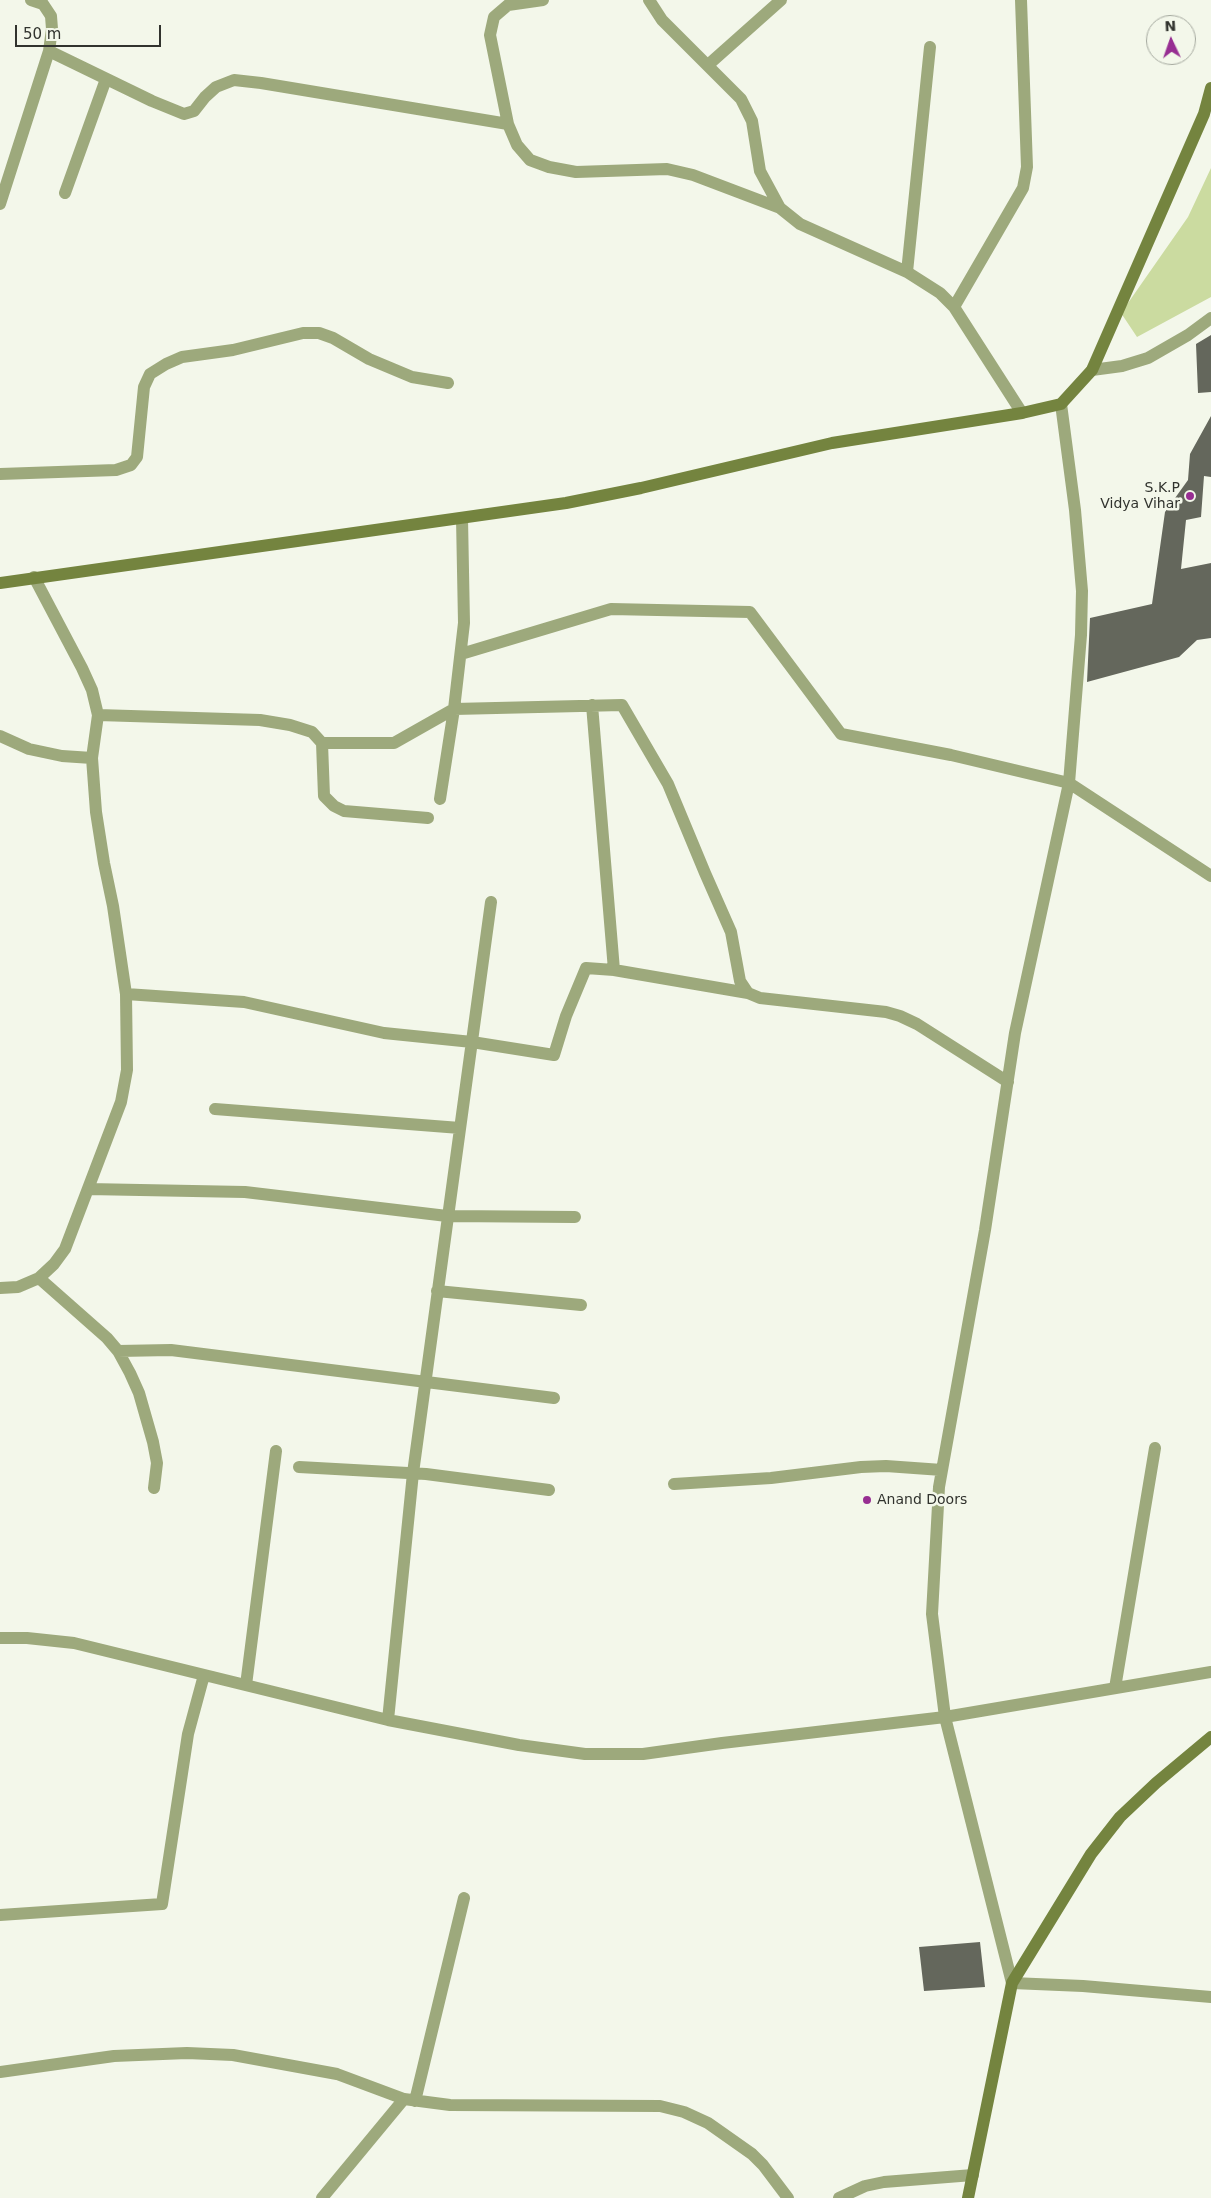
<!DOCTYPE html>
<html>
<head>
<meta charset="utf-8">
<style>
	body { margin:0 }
	#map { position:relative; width:1211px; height:2198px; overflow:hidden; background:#f3f7ea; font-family:"DejaVu Sans",sans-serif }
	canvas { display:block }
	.north { position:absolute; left:1146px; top:15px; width:50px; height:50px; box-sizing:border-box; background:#f3f7ea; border:1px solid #a5a99f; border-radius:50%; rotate:357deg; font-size:14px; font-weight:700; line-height:20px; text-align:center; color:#31332e }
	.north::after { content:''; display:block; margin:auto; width:18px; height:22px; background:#972e92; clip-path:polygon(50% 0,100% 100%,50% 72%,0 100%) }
	.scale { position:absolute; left:15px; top:25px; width:146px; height:22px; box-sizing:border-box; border:2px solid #31332e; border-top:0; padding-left:6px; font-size:15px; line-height:18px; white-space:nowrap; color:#31332e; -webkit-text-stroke:4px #f3f7ea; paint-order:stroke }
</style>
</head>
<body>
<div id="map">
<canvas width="1211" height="2198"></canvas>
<div class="north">N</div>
<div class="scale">50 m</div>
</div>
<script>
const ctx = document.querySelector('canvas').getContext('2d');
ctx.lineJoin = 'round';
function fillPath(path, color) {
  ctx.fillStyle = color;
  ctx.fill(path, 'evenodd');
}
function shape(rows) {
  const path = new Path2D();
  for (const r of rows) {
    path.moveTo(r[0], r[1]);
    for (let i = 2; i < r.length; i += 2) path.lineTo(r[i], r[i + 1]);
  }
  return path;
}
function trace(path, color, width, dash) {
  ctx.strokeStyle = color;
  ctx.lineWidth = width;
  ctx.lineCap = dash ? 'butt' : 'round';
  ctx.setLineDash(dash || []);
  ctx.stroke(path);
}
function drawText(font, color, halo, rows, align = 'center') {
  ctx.font = font + ' "DejaVu Sans",sans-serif';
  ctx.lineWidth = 5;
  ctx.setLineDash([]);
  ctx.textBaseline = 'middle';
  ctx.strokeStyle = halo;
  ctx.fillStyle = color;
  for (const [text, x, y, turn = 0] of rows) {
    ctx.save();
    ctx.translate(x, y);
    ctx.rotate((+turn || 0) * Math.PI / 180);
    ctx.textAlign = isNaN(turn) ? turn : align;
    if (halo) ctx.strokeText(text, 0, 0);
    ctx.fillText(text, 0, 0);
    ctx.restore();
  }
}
fillPath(shape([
	[1211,168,1211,297,1137,337,1121,313,1188,217]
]), '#cbdba0');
fillPath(shape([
	[1211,335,1211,392,1198,393,1196,344],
	[1211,416,1211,477,1204,476,1201,517,1186,520,1181,569,1211,563,1211,638,1197,640,1179,657,1087,682,1090,618,1152,604,1165,512,1188,480,1190,454],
	[980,1942,985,1987,924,1991,919,1947]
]), '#64675c');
trace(shape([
	[543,0,508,5,494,17,490,35,508,124,517,145,530,160,549,167,576,172,667,169,693,175,780,208],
	[649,0,662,20,741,99,752,121,760,171,780,208,800,224,907,272,940,293,954,307,1022,413],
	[49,51,152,101,184,114,194,111,205,97,216,87,234,80,261,83,508,124],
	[708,65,781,0],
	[65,193,106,79],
	[0,204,49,51,52,29,51,16,43,4,31,0],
	[907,272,930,47],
	[954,307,1023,188,1027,167,1021,0],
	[1092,370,1122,366,1148,358,1188,335,1211,318],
	[1061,404,1075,510,1082,591,1081,635,1069,783,1015,1033,985,1230,939,1487,932,1614,945,1717,1012,1983,1083,1986,1211,1997],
	[0,474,116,470,131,465,137,457,144,387,150,374,166,364,182,357,233,350,303,333,319,333,333,338,369,359,412,377,448,383],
	[461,654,611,609,750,612,841,734,951,755,1069,783,1211,876],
	[592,705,614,970],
	[98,715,260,720,290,725,312,732,322,743,324,796,334,806,344,811,428,818],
	[0,736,29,749,62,756,92,758],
	[322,743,394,743,454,709,622,705,668,784,705,873,731,932,740,981,748,993,760,998,886,1012,900,1016,917,1024,1008,1082],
	[440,799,454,709,464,623,462,518],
	[126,994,244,1002,384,1033,472,1042,554,1055,566,1016,586,968,614,970,748,993],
	[215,1109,460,1128],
	[88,1189,245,1192,447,1216,575,1217],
	[39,1278,107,1338,118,1351,130,1373,139,1393,153,1442,157,1463,154,1488],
	[0,1288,18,1287,39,1278,54,1264,65,1249,121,1102,127,1070,126,994,113,906,104,863,96,812,92,758,98,715,92,690,82,668,34,577],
	[437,1291,581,1305],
	[118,1351,171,1350,554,1398],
	[299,1467,426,1474,549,1490],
	[674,1484,771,1478,861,1467,886,1466,942,1470],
	[0,1638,27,1638,74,1643,388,1720,519,1745,585,1754,643,1754,722,1743,945,1717,1211,1672],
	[246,1685,276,1451],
	[1115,1688,1155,1448],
	[388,1720,413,1473,491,902],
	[0,1915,162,1904,188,1734,204,1675],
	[0,2072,114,2056,187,2053,233,2055,337,2074,404,2099,450,2105,660,2106,684,2112,708,2123,752,2154,763,2165,788,2198],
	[415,2101,464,1898],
	[322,2198,404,2099],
	[839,2198,865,2186,884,2182,973,2175]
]), '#9da97c', 12);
trace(shape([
	[0,583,566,503,641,488,832,443,1022,413,1061,404,1092,370,1204,114,1211,88],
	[968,2198,1012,1983,1091,1854,1120,1817,1156,1783,1211,1737]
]), '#74843f', 12);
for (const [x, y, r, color] of [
	[1190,496,5,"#972e92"],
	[867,1500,5,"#972e92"]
]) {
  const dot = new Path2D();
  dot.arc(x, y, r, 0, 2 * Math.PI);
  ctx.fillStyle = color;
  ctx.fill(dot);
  trace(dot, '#f3f7ea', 2);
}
drawText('14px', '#31332e', '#f3f7ea', [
	["S.K.P",1180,488],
	["Vidya Vihar",1180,504],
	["Anand Doors",877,1500,"left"]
], 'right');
</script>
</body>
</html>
